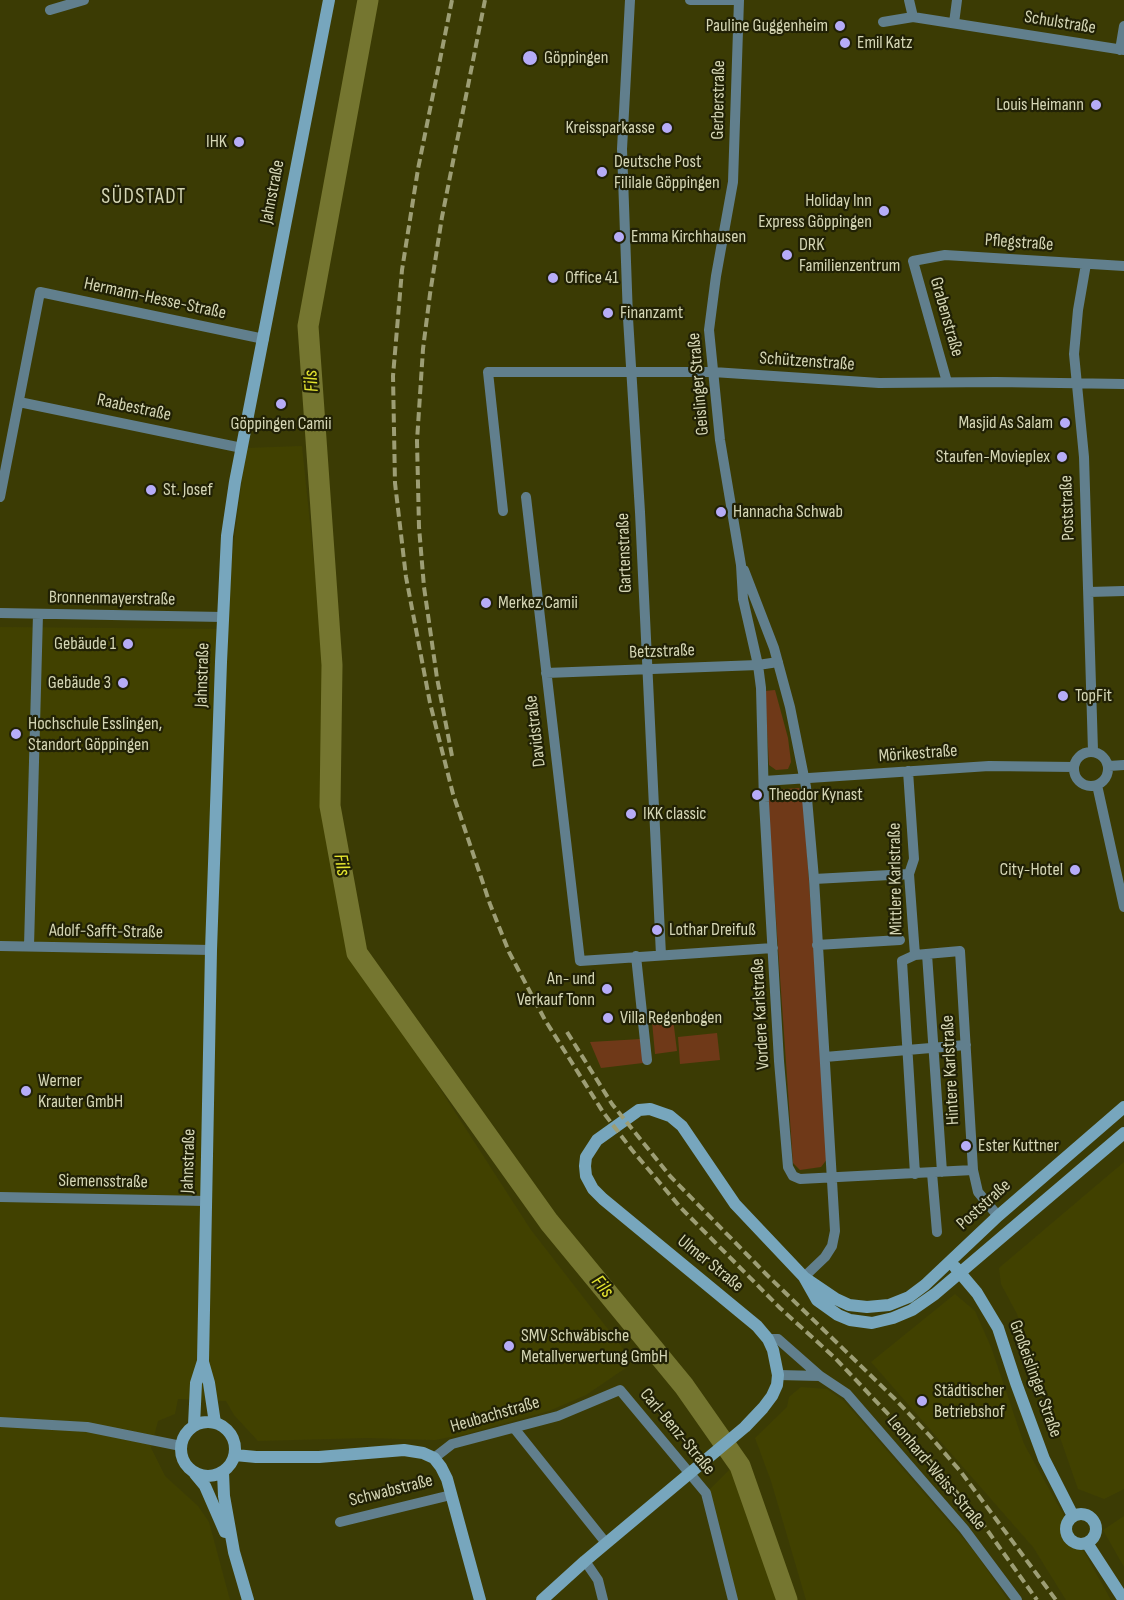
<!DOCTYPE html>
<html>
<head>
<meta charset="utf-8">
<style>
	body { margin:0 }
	canvas { display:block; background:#3b3b04 }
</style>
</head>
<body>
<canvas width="1124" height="1600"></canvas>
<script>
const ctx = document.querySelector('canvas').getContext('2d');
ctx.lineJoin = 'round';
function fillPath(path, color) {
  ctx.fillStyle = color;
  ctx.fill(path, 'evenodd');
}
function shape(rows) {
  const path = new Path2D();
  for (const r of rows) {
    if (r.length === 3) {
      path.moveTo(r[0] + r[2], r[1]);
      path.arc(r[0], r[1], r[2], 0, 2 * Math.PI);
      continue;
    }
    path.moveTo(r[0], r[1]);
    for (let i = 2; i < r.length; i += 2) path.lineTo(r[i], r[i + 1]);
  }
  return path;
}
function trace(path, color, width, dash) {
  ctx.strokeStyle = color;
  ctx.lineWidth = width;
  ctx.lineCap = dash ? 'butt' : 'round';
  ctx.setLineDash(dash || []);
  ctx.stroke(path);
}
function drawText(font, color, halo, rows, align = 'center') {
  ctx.font = font + ' "Sofia Sans Condensed",sans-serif';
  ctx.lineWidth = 4.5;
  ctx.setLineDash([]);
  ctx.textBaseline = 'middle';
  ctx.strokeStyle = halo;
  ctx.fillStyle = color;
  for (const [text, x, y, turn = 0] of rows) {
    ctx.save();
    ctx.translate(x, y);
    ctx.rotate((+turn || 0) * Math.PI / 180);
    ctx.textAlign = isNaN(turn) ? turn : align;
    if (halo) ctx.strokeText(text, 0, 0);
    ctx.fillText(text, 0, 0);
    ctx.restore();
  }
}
fillPath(shape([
	[302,446,355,957,531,1230,625,1351,630,1365,586,1395,549,1411,466,1434,435,1440,367,1438,258,1441,234,1415,226,1401,178,1399,175,1414,158,1421,151,1448,165,1476,198,1506,209,1522,230,1600,0,1600,0,627,223,629,246,448],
	[1124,1162,1124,1489,1104,1499,1078,1489,1017,1314,1001,1284,999,1268],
	[955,1294,975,1311,991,1347,1024,1444,1111,1600,1066,1600,1033,1547,871,1362],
	[801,1387,827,1389,844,1401,974,1551,1008,1600,806,1600,771,1481,755,1438,787,1407,789,1397],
	[732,1467,748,1511,778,1600,737,1600,707,1492],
	[1124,1516,1124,1567,1103,1530]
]), '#414100');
fillPath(shape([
	[775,690,788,738,791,762,788,769,776,770,769,765,765,691],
	[799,788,803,794,828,1158,821,1167,800,1170,793,1163,768,804,771,790],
	[673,1019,677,1051,655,1054,652,1021],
	[717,1033,720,1060,680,1064,678,1037],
	[641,1039,643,1063,601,1068,590,1042]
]), '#6f3918');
trace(shape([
	[368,0,308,326,332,665,330,806,357,953,549,1222,684,1386,740,1466,787,1600]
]), '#757630', 21);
trace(shape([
	[630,0,622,149,628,318,640,512,661,955],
	[690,0,734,0],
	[739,0,733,182,716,276,709,330,720,440,741,565,743,599,758,665,761,688,764,802,779,1061,788,1167,793,1176,800,1179,973,1170],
	[909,0,913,17],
	[50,10,84,0],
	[883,22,913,17,1124,50],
	[954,23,957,0],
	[1120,50,1124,26],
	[1086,264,1078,310,1074,354,1084,457,1093,751],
	[947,382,913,261,945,255,1124,266],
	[19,402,242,448],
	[0,497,40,292,264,339],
	[526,497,580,961,773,948],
	[503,511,488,372,713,372,879,383,996,382,1124,384],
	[744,570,774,648,790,707,806,787,814,879,835,1231,832,1246,825,1257,804,1277],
	[1089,592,1124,591],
	[0,613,223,617],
	[546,673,758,665,778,662],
	[1091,769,17],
	[1109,766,1124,765],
	[908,771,914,859,909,874,915,955],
	[764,781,989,766,1074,767],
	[1097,785,1124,907],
	[814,879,909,874],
	[817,945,900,940],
	[0,946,211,950],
	[29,946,38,614],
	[927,954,942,1172],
	[636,956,647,1060],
	[825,1057,966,1045],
	[932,1173,937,1232],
	[915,1174,902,961,915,955,960,951,973,1170,978,1192,998,1216],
	[0,1197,206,1201],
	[768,1339,778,1339,820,1376,847,1394,964,1529,1017,1600],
	[778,1375,820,1376],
	[0,1422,87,1427,181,1446],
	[514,1428,606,1543],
	[434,1458,452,1444,558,1416,620,1390,706,1493,733,1600],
	[340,1522,451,1495],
	[585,1561,598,1580,603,1600]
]), '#617f8d', 10);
trace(shape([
	[955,1267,977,1293,998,1328,1016,1383,1044,1459,1073,1516],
	[805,1278,836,1299,849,1305,867,1307,889,1305,909,1297,925,1285,998,1216,1124,1107],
	[203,1362,209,1383,215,1423],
	[208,1449,27],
	[194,1425,196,1383,203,1361,211,950,221,662,227,536,235,482,329,0],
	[235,1455,256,1457,319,1457,404,1450,423,1453,434,1458,441,1467,447,1479,480,1600],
	[223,1472,224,1496,234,1552,248,1600],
	[195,1474,205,1486,225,1532],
	[1081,1529,15],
	[1087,1543,1124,1600],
	[542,1600,585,1561,745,1427,763,1408,772,1396,777,1385,778,1375,773,1350,768,1339,757,1326,603,1199,593,1189,586,1176,585,1166,586,1157,597,1140,639,1110,650,1109,670,1116,682,1126,735,1204,804,1277,817,1300,838,1315,850,1320,872,1323,893,1318,912,1310,935,1294,1124,1133]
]), '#77a6bd', 12);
trace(shape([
	[452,0,418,169,402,270,393,376,395,483,406,577,430,703,453,794,490,904,509,952,545,1020,603,1112,632,1150,681,1208,780,1308,834,1357,910,1437,980,1520,1037,1600],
	[452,756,437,678,424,587,419,527,417,441,423,349,430,294,442,217,485,0],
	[567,1032,612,1104,670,1176,767,1275,895,1399,929,1435,961,1472,1056,1600]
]), '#9d9e75', 4, [9, 4.5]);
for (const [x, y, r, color] of [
	[840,26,6,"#b6acf8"],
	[845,43,6,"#b6acf8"],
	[530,58,8,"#b6acf8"],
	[1096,105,6,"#b6acf8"],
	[667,128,6,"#b6acf8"],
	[239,142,6,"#b6acf8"],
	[602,172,6,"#b6acf8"],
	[884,211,6,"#b6acf8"],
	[619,237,6,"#b6acf8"],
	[787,255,6,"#b6acf8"],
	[553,278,6,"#b6acf8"],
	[608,313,6,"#b6acf8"],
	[281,404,6,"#b6acf8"],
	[1065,423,6,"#b6acf8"],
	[1062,457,6,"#b6acf8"],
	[151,490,6,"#b6acf8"],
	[721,512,6,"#b6acf8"],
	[486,603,6,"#b6acf8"],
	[128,644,6,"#b6acf8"],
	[123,683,6,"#b6acf8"],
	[1063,696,6,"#b6acf8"],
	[16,734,6,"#b6acf8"],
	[757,795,6,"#b6acf8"],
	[631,814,6,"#b6acf8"],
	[1075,870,6,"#b6acf8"],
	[657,930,6,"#b6acf8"],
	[607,989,6,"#b6acf8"],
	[608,1018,6,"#b6acf8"],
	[26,1091,6,"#b6acf8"],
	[966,1146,6,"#b6acf8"],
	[509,1346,6,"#b6acf8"],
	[922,1401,6,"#b6acf8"]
]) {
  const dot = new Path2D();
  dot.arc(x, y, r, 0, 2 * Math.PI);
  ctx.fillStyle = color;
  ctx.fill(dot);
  trace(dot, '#212105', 2);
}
drawText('18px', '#d5d6b5', '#212105', [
	["Schulstraße",1060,23,9],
	["Gerberstraße",719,100,-89],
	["Jahnstraße",273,192,-79],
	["Pflegstraße",1019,243,4],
	["Hermann-Hesse-Straße",155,299,12],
	["Grabenstraße",946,317,74],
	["Schützenstraße",807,362,4],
	["Geislinger Straße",699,384,-95],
	["Raabestraße",134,408,12],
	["Poststraße",1068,508,-92],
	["Gartenstraße",625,553,-92],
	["Bronnenmayerstraße",112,599,1],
	["Betzstraße",662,652,-2],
	["Jahnstraße",203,675,-88],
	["Davidstraße",536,731,-97],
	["Mörikestraße",918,754,-4],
	["Mittlere Karlstraße",896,879,-91],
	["Adolf-Safft-Straße",106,932,1],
	["Vordere Karlstraße",761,1014,-93],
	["Hintere Karlstraße",951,1070,-93],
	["Jahnstraße",189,1161,-88],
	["Siemensstraße",103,1182,1],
	["Poststraße",984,1205,-42],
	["Ulmer Straße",710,1264,39],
	["Großeislinger Straße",1035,1379,70],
	["Heubachstraße",495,1415,-16],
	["Carl-Benz-Straße",677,1432,50],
	["Leonhard-Weiss-Straße",936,1473,50],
	["Schwabstraße",391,1491,-14]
]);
drawText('18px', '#d5d6b5', '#212105', [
	["Pauline Guggenheim",828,26,"right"],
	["Emil Katz",857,43],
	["Göppingen",544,58],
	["Louis Heimann",1084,105,"right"],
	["Kreissparkasse",655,128,"right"],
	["IHK",227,142,"right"],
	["Deutsche Post",614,162],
	["Fililale Göppingen",614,183],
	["Holiday Inn",872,201,"right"],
	["Express Göppingen",872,222,"right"],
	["Emma Kirchhausen",631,237],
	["DRK",799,245],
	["Familienzentrum",799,266],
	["Office 41",565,278],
	["Finanzamt",620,313],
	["Masjid As Salam",1053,423,"right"],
	["Göppingen Camii",281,424,"center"],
	["Staufen-Movieplex",1050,457,"right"],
	["St. Josef",163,490],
	["Hannacha Schwab",733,512],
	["Merkez Camii",498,603],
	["Gebäude 1",116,644,"right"],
	["Gebäude 3",111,683,"right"],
	["TopFit",1075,696],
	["Hochschule Esslingen,",28,724],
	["Standort Göppingen",28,745],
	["Theodor Kynast",769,795],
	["IKK classic",643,814],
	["City-Hotel",1063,870,"right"],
	["Lothar Dreifuß",669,930],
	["An- und",595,979,"right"],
	["Verkauf Tonn",595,1000,"right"],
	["Villa Regenbogen",620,1018],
	["Werner",38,1081],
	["Krauter GmbH",38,1102],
	["Ester Kuttner",978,1146],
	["SMV Schwäbische",521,1336],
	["Metallverwertung GmbH",521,1357],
	["Städtischer",934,1391],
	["Betriebshof",934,1412]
], 'left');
drawText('italic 20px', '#e5e52f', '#212105', [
	["Fils",312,381,-94],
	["Fils",341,865,80],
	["Fils",602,1287,50]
]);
ctx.letterSpacing = '1.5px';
drawText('21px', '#d5d6b5', '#212105', [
	["SÜDSTADT",144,198]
]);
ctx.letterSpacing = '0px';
</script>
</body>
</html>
